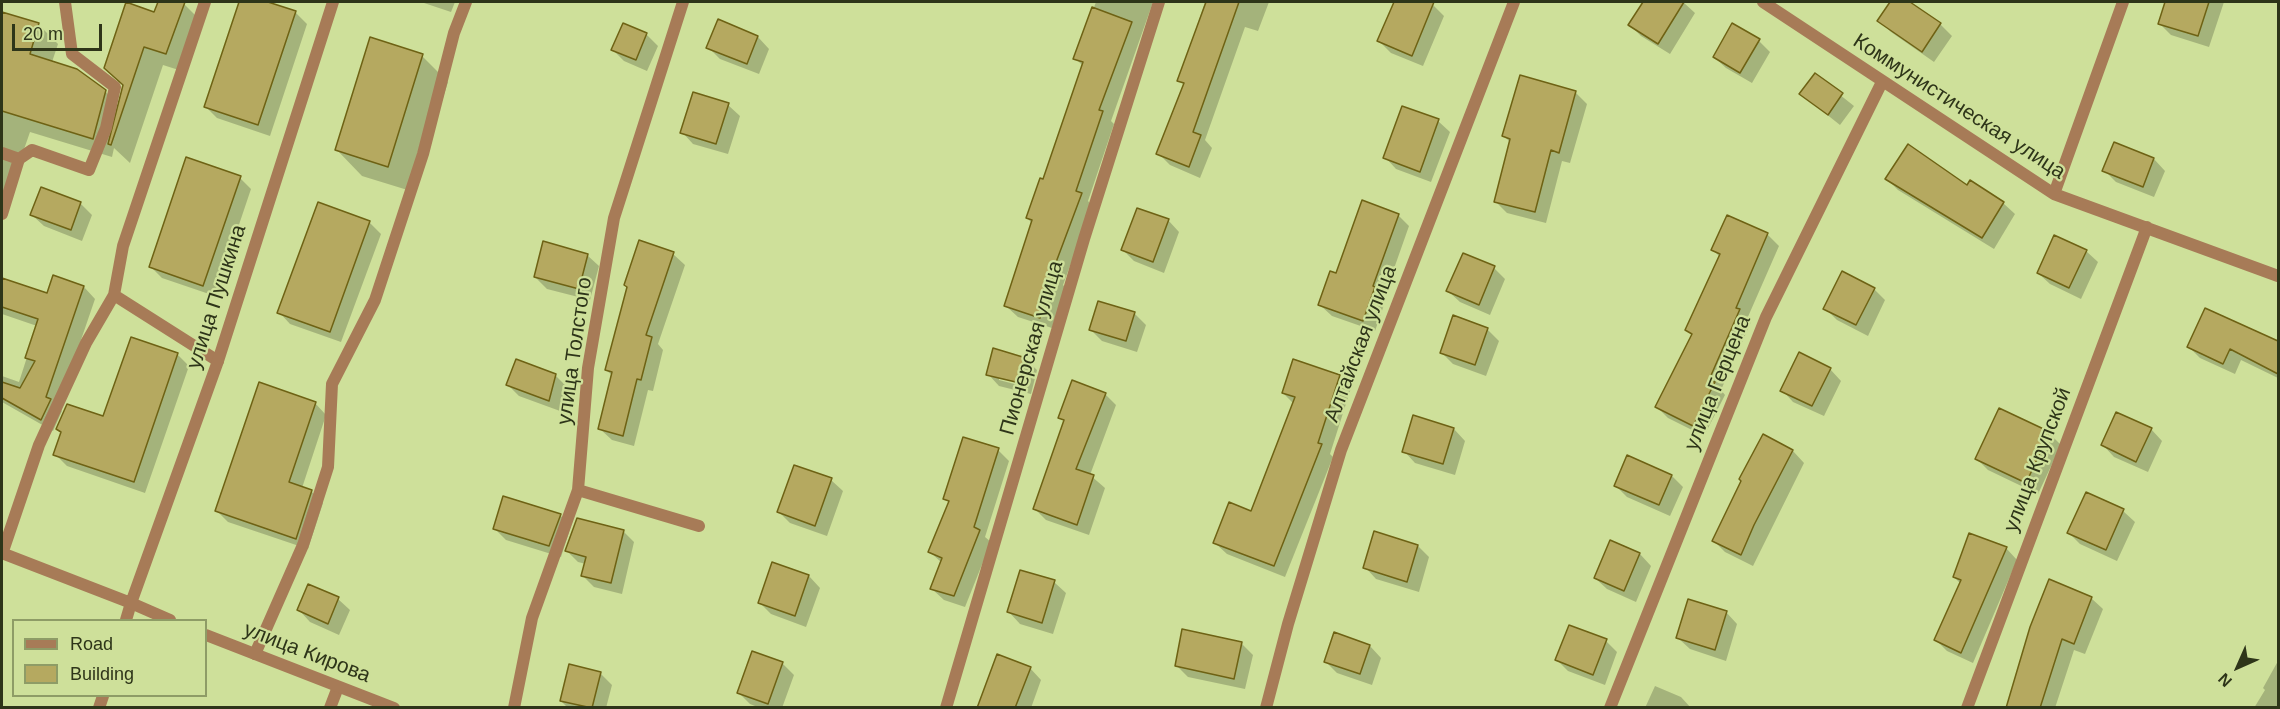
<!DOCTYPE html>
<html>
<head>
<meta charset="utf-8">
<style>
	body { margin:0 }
	#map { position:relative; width:2280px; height:709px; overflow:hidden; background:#cee09a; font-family:Arial,sans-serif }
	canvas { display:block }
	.frame { position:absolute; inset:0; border:3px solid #2e3519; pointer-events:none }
	.legend { position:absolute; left:12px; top:619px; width:195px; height:78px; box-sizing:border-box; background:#cee09a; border:2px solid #8e9c66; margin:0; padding:8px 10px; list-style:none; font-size:18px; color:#2e3519 }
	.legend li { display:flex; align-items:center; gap:12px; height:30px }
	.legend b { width:30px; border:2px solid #8e9c66 }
	.north { position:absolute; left:2208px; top:637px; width:60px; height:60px; -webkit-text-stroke:4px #cee09a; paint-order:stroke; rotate:225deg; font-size:16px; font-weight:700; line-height:24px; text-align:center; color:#2e3519 }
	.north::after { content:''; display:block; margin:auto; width:21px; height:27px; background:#2e3519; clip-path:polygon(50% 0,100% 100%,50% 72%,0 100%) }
	.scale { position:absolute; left:12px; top:24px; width:90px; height:27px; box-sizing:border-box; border:3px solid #2e3519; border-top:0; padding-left:8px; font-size:18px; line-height:21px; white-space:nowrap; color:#2e3519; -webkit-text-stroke:4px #cee09a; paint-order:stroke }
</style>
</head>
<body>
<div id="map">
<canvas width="2280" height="709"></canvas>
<div class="frame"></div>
<ul class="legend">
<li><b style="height:8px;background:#a77b57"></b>Road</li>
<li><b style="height:16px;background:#b5a960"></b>Building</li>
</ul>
<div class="north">N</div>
<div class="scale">20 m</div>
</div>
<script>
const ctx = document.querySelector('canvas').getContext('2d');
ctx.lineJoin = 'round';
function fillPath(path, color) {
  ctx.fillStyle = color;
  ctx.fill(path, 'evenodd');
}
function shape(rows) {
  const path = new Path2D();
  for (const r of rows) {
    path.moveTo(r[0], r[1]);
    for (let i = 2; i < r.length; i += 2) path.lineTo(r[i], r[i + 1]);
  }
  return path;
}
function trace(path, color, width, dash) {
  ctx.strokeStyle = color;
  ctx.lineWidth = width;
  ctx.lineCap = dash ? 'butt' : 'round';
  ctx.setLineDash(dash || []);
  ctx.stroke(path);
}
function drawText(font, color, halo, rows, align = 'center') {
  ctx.font = font + ' Arial,sans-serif';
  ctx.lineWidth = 4.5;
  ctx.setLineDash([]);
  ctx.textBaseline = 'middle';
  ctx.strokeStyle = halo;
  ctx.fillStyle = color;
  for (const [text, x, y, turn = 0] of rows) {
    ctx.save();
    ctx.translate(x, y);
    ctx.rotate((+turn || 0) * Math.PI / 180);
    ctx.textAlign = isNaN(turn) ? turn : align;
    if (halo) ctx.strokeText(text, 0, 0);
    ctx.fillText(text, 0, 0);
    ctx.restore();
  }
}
fillPath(shape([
	[159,2,184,4,203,23,185,72,163,65,130,163,114,148,112,157,30,132,2,213,2,13,38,24,58,44,52,62,105,91,119,106,124,86,106,68,155,13],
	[240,2,263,2,296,13,307,24,270,136,217,118,206,107],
	[421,2,455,2,451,12],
	[1096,2,1153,2,1111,121,1114,124,1088,201,1092,206,1063,285,1065,287,1052,328,1018,317,1006,306,1032,223,1027,218,1044,181,1083,66,1075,58],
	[1205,2,1269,2,1258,31,1245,27,1205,140,1212,148,1200,178,1170,165,1158,153,1185,86,1179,80],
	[1396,2,1425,2,1433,5,1444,16,1423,66,1391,53,1379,41],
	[1644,2,1683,2,1695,13,1670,54,1641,36,1630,25],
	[1892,2,1907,2,1940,24,1952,36,1934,62,1891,32,1879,20],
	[2166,2,2224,2,2209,47,2171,35,2159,23],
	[719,21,758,37,769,49,759,74,720,59,708,47],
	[646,34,658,46,647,71,624,61,613,50],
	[1759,41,1770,52,1752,83,1726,68,1714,57],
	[422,56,448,82,414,192,362,176,336,149],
	[1815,75,1854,106,1840,125,1801,94],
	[1575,92,1587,104,1570,163,1562,161,1546,223,1507,213,1495,201,1511,143,1504,136],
	[728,105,740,116,728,154,693,144,682,132],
	[1438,121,1450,132,1431,182,1396,169,1385,157],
	[2115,144,2154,159,2165,171,2154,197,2116,182,2104,170],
	[240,178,251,189,215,296,162,278,150,266],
	[1887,179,1968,187,2003,203,2015,214,1994,249,1898,190],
	[80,203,92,215,82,241,44,226,32,215],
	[1398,215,1409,226,1384,297,1386,299,1375,331,1332,316,1320,305,1337,275],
	[1168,220,1179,232,1164,273,1134,261,1123,250],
	[369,222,381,234,341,342,290,324,279,312],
	[1767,234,1779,246,1747,319,1751,322,1721,390,1725,395,1704,436,1668,418,1657,407,1693,336,1687,330,1720,257,1713,250],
	[2086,251,2098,262,2081,299,2050,284,2038,273],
	[673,254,685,265,658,344,663,350,653,391,648,390,634,446,612,440,600,429,613,376,606,370],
	[587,255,599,266,590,300,547,289,535,277],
	[1494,268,1505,279,1490,315,1460,302,1448,291],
	[2,279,48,295,84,287,95,299,58,407,62,411,53,431,2,402,2,404,2,376,19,382,37,326,2,314],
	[1874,289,1885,300,1868,336,1837,320,1825,308],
	[1099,303,1135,314,1146,325,1137,352,1102,341,1090,329],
	[2205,310,2278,343,2278,378,2241,360,2235,374,2200,358,2189,347],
	[1487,329,1499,341,1486,376,1453,364,1441,352],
	[177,354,189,366,145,493,67,466,55,454,62,433,57,428,104,418],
	[1025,359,1037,370,1031,394,999,386,988,374],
	[999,376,1027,384,1026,387,999,380],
	[1294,361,1340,377,1351,388,1330,454,1333,457,1285,577,1227,554,1215,543,1252,513,1294,404,1283,393],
	[1830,369,1841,381,1824,416,1793,402,1782,390],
	[555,375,567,387,560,411,519,396,508,385],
	[1105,394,1116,405,1090,475,1105,488,1089,535,1046,520,1035,509,1065,422,1060,417],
	[315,403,326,415,302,488,311,491,323,503,308,549,228,522,217,511],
	[1454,429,1465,441,1455,475,1415,463,1404,451],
	[2151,429,2162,441,2148,472,2114,457,2103,445],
	[2049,433,2061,445,2038,494,1988,470,1977,459],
	[1764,436,1793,451,1804,463,1753,566,1725,552,1714,541],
	[998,450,1009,461,985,537,991,542,965,607,944,600,932,589,942,563,930,552,950,503,945,498],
	[1672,476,1683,487,1670,516,1627,497,1616,486],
	[831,480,843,491,827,536,790,523,779,512],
	[2123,511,2135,522,2117,561,2080,544,2069,533],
	[560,515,571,526,561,557,506,540,494,528],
	[623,531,634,542,622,594,594,587,583,576,586,564,578,562,567,551],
	[1418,546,1429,557,1419,592,1376,579,1365,567],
	[2006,548,2017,560,1973,663,1947,651,1936,640,1961,584,1954,577],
	[1640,554,1651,566,1636,602,1607,589,1595,578],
	[773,564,809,576,820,588,806,627,771,614,760,603],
	[1054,582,1066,593,1053,634,1020,624,1009,612],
	[2091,598,2103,609,2085,654,2074,650,2055,708,2008,708],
	[338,599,350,610,339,635,310,622,299,610],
	[1726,612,1737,624,1726,661,1690,649,1678,638],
	[1335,634,1370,646,1381,658,1372,685,1337,673,1325,661],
	[1606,641,1617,652,1605,685,1568,671,1557,660],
	[1241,643,1253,655,1245,689,1188,677,1176,665],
	[2278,661,2278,708,2254,708,2265,690,2263,688],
	[782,663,794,675,782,708,760,708,750,704,739,693],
	[1030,668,1041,680,1031,708,984,708],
	[600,673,612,685,606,708,568,708,561,701],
	[1655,686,1681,697,1691,708,1645,708]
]), '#0003');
const building = shape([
	[126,2,154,12,158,2,185,2,166,54,144,47,111,145,108,144,123,85,104,68,126,2],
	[239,2,268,2,296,11,258,125,204,107,239,2],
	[1206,2,1239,2,1193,132,1201,135,1189,167,1156,154,1184,83,1177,81,1206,2],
	[1394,2,1434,2,1412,56,1377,41,1394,2],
	[1643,2,1684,2,1658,44,1628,25,1643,2],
	[1890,2,1910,2,1941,23,1922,52,1877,21,1890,2],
	[2165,2,2209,2,2198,36,2158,24,2165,2],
	[1092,7,1132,22,1099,110,1103,111,1076,191,1082,193,1052,273,1054,274,1040,318,1004,306,1032,220,1026,218,1040,178,1043,179,1083,62,1073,59,1092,7],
	[2,12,39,23,30,54,77,69,106,90,93,139,2,111,2,12],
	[718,19,758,36,747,64,706,48,718,19],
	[623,23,647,33,636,60,611,50,623,23],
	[1732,23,1760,39,1740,73,1713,57,1732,23],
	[370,37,423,54,388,167,335,150,370,37],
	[1815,73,1843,93,1828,115,1799,94,1815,73],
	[1520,75,1576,91,1559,153,1551,150,1535,212,1494,202,1510,139,1502,136,1520,75],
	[693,92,729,103,716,144,680,133,693,92],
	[1402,106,1439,119,1420,172,1383,158,1402,106],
	[2114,142,2154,158,2143,187,2102,171,2114,142],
	[1908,144,1967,185,1970,180,2004,202,1982,238,1885,179,1908,144],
	[186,157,241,176,203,286,149,267,186,157],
	[41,187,81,202,71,230,30,215,41,187],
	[1362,200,1399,214,1373,286,1375,287,1363,321,1318,305,1330,271,1336,273,1362,200],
	[318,202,370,221,330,332,277,313,318,202],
	[1137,208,1169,219,1153,262,1121,250,1137,208],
	[1727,215,1768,233,1736,308,1740,309,1709,380,1715,382,1693,426,1655,407,1692,334,1685,330,1720,254,1711,250,1727,215],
	[2054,235,2087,250,2069,288,2037,273,2054,235],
	[639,240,674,252,646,335,652,337,641,380,637,379,623,436,598,429,612,372,605,370,627,287,624,285,639,240],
	[543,241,588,254,579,289,534,277,543,241],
	[1463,253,1495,266,1479,305,1446,291,1463,253],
	[1842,271,1875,288,1856,325,1823,309,1842,271],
	[53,275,84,286,46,397,51,399,41,420,2,398,2,382,20,388,35,361,25,358,38,319,2,307,2,278,47,293,53,275],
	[1098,301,1135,312,1126,341,1089,330,1098,301],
	[2205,308,2278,341,2278,374,2230,349,2223,364,2187,347,2205,308],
	[1453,315,1488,328,1475,365,1440,353,1453,315],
	[131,337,178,353,134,482,53,455,61,432,56,429,67,404,103,416,131,337],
	[993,348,1026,358,1020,383,986,375,993,348],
	[1799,352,1831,368,1812,406,1780,391,1799,352],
	[516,359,556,374,549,401,506,385,516,359],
	[1293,359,1340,375,1318,443,1322,444,1274,566,1213,543,1229,502,1251,511,1295,397,1282,393,1293,359],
	[1072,380,1106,393,1076,469,1094,475,1077,525,1033,509,1064,420,1058,418,1072,380],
	[259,382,316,402,289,482,312,490,296,539,215,511,259,382],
	[1999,408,2050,432,2026,483,1975,459,1999,408],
	[2116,412,2152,428,2136,462,2101,445,2116,412],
	[1413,415,1454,428,1443,464,1402,452,1413,415],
	[1763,434,1793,450,1754,525,1741,555,1712,541,1741,481,1739,479,1763,434],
	[963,437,999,448,974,527,980,530,954,596,930,589,942,558,928,552,949,501,943,499,963,437],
	[1627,455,1672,475,1659,505,1614,486,1627,455],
	[794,465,832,478,815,526,777,512,794,465],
	[2086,492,2124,509,2106,550,2067,533,2086,492],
	[503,496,561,514,549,546,493,529,503,496],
	[577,518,624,530,611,583,581,576,586,557,565,551,577,518],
	[1374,531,1418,545,1407,582,1363,568,1374,531],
	[1969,533,2007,547,1961,653,1934,640,1961,580,1953,577,1969,533],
	[1610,540,1640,553,1624,591,1594,578,1610,540],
	[772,562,809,575,795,616,758,603,772,562],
	[1020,570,1055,580,1042,623,1007,612,1020,570],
	[2049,579,2092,597,2074,644,2062,639,2040,708,2006,708,2030,627,2049,579],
	[308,584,339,597,328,624,297,610,308,584],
	[1688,599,1727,611,1715,650,1676,638,1688,599],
	[1569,625,1607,639,1593,675,1555,660,1569,625],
	[1182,629,1242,642,1234,679,1175,666,1182,629],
	[1334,632,1370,645,1360,674,1324,662,1334,632],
	[752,651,783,662,768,704,737,693,752,651],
	[997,654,1031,667,1015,708,977,708,997,654],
	[569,664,601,672,592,708,560,701,569,664]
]);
fillPath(building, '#b5a960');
trace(building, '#6e6214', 1.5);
trace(shape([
	[2,153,19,159,2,214],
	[19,159,32,150,89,170,106,128,115,87,72,54,65,2],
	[114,295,218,361],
	[2,554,39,445,86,343,114,295,123,246,205,2],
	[126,620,131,603],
	[255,654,303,545,328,467,332,384,375,300,423,154,454,33,466,2],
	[99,708,103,696],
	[330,708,338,687]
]), '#a77b57', 12);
trace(shape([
	[1763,2,2054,194,2278,276],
	[2054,194,2123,2],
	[578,490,699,526],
	[2,553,131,603,170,620],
	[131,603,218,361,333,2],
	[206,635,394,708],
	[514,708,532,618,578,490,588,368,614,218,683,2],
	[946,708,1084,239,1159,2],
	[1266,708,1288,624,1341,450,1514,2],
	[1610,708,1766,317,1882,82],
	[1967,708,2147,227]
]), '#a77b57', 12);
drawText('21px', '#2e3519', '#cee09a', [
	["Коммунистическая улица",1959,107,33],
	["улица Пушкина",217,297,-72],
	["Алтайская улица",1361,344,-69],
	["Пионерская улица",1032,348,-74],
	["улица Толстого",575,351,-82],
	["улица Герцена",1718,383,-68],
	["улица Крупской",2038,460,-69],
	["улица Кирова",307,653,21]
]);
</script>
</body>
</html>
